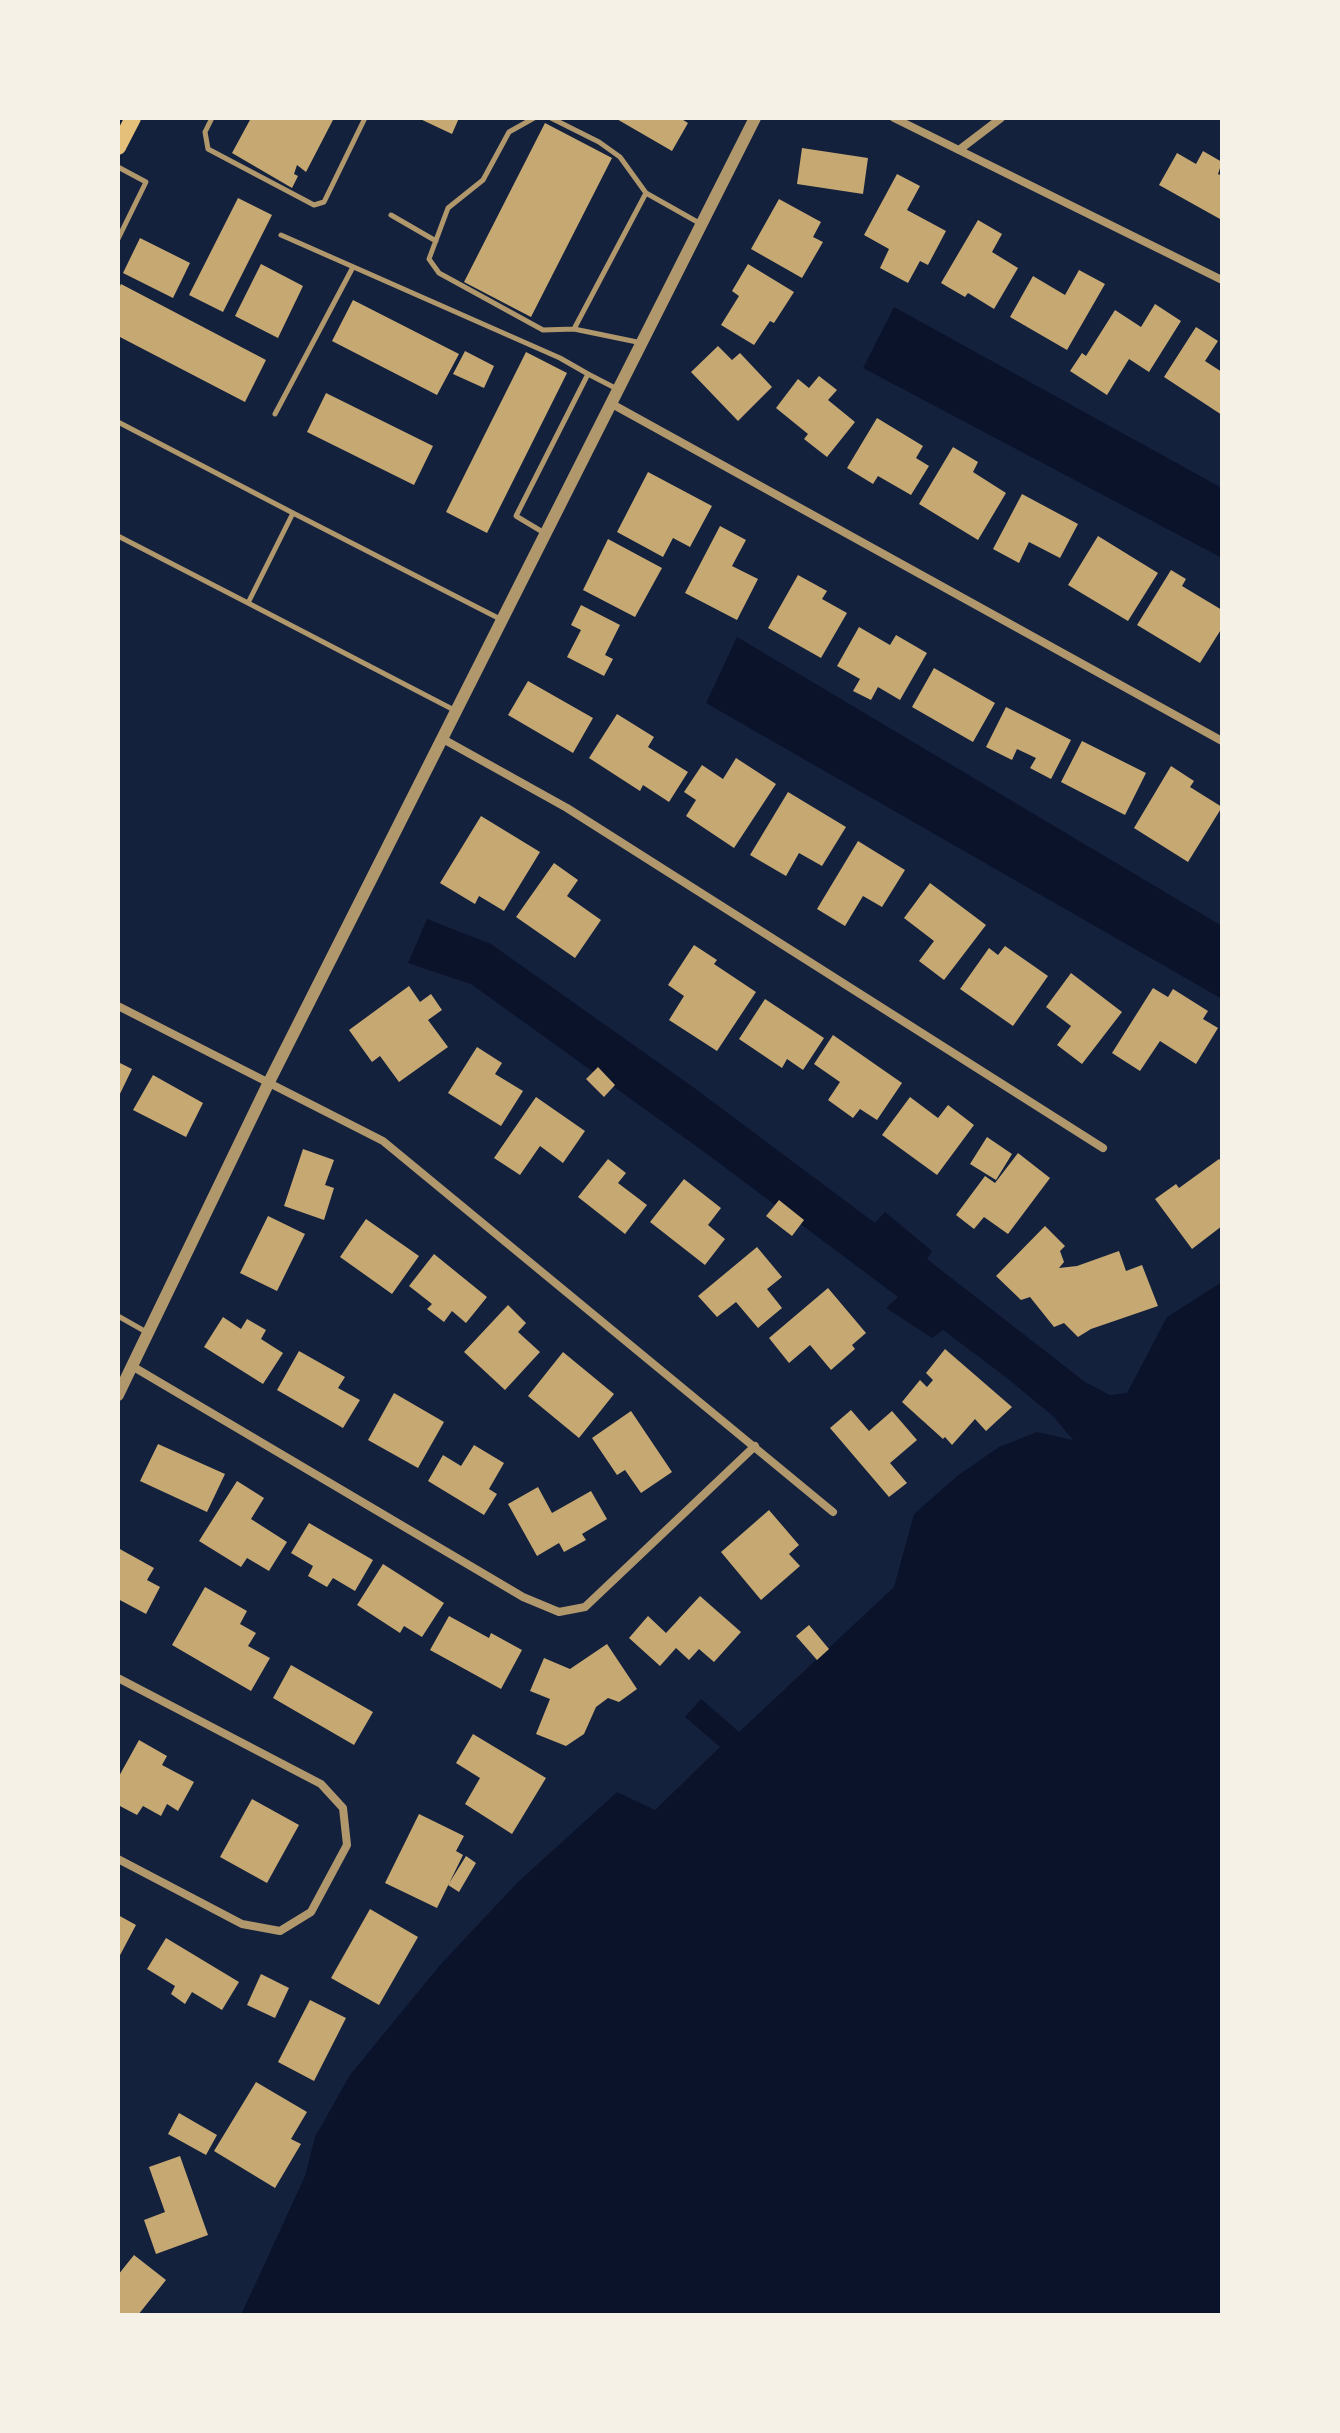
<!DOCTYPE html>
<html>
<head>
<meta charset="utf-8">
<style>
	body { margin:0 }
	#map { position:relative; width:1340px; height:2433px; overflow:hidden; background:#14213d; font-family:Roboto,sans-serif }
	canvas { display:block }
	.frame { position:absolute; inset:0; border:120px solid #f6f1e7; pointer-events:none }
</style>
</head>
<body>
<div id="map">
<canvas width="1340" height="2433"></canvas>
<div class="frame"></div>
</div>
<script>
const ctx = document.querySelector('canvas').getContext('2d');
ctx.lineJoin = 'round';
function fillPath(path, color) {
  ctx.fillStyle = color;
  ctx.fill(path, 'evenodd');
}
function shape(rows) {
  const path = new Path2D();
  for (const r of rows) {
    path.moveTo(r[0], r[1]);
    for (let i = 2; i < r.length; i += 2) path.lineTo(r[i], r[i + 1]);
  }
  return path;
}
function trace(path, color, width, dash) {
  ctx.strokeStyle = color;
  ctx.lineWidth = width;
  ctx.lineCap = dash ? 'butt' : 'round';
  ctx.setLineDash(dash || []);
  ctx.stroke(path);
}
fillPath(shape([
	[894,307,1222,488,1222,558,863,368],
	[737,637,1222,926,1222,999,706,703],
	[427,919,491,944,693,1087,875,1223,885,1212,932,1251,927,1259,1085,1382,1110,1395,1127,1393,1167,1317,1222,1282,1222,2315,241,2315,305,2176,315,2137,350,2075,440,1965,517,1883,617,1792,655,1810,720,1747,685,1717,701,1699,739,1732,894,1587,914,1514,957,1476,999,1447,1037,1432,1073,1440,1054,1417,1007,1378,943,1330,932,1338,886,1308,898,1297,707,1154,471,984,408,963]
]), '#0b132b');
fillPath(shape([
	[251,118,334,118,306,172,297,165,294,174,298,176,292,188,232,153],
	[418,118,459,118,452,134],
	[615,118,680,118,688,123,672,151],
	[545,123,612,158,531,317,464,282],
	[802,148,868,158,863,194,797,184],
	[1203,151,1222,162,1218,174,1222,176,1220,219,1159,185,1177,153,1196,164],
	[897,174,920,186,907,210,946,231,928,265,920,261,908,283,880,268,889,249,864,235],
	[238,198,272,215,223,312,189,295],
	[779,199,821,222,813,237,823,242,802,278,751,249],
	[978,220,1002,234,992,252,1018,268,994,309,968,293,965,297,941,283],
	[140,238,190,263,173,298,123,273],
	[261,264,303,286,278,338,235,316],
	[748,264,794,292,774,323,770,321,754,345,721,325,739,296,732,291],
	[1079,270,1105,284,1067,350,1010,317,1033,276,1065,295],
	[121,284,266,360,245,402,118,336,118,290],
	[353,300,459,354,437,395,332,341],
	[1155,304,1181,321,1149,372,1129,359,1107,395,1070,371,1082,353,1086,356,1115,310,1141,327],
	[1196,327,1218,341,1205,361,1222,372,1222,415,1164,377],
	[718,346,732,360,740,353,772,387,738,421,691,372],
	[465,351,494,366,484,388,453,374],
	[526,352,567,373,487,533,446,512],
	[819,376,837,390,828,400,855,422,827,457,804,439,808,434,776,408,798,379,809,388],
	[326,393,433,446,414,485,307,432],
	[877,418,923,446,916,458,929,466,911,495,878,476,873,484,847,468],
	[953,447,978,462,973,472,1006,493,978,540,919,504],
	[648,472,712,506,690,547,673,538,663,557,617,532],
	[1022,494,1078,524,1060,558,1029,542,1019,563,993,549],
	[720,526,746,540,732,566,758,579,737,620,685,593],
	[1098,536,1158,573,1128,621,1068,585],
	[608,539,662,568,635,617,583,590],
	[1171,570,1186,579,1182,586,1222,610,1222,628,1200,663,1137,625],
	[798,575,827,591,822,599,847,613,821,658,768,628],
	[581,605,620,625,605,655,613,659,604,676,567,657,581,630,571,625],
	[859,627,890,645,896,635,927,653,900,700,878,687,871,700,853,691,860,679,837,666],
	[934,668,995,703,973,742,912,707],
	[528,681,593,718,573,753,508,715],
	[1006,707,1071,740,1051,779,1030,768,1036,758,1017,749,1012,760,986,747],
	[617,714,654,737,648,747,688,772,669,802,643,785,640,791,589,758],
	[1082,741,1146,773,1125,815,1061,782],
	[736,758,776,784,734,848,686,816,696,800,684,792,702,765,723,779],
	[1171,766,1194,781,1190,787,1222,807,1188,862,1134,828],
	[788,792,846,827,822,866,799,853,786,876,750,855],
	[481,816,540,852,504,911,479,896,475,904,440,883],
	[858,841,905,870,882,907,863,896,845,926,817,909],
	[554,863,578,880,567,896,601,920,575,958,516,917],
	[930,883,986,925,944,980,919,961,934,941,904,918],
	[694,945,717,960,714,964,756,992,717,1051,669,1020,684,996,668,985],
	[1005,946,1048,976,1013,1026,960,989,989,948,998,955],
	[1071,973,1122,1012,1082,1064,1057,1045,1071,1026,1046,1007],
	[409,986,420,1002,431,994,442,1010,428,1020,448,1047,399,1082,380,1056,372,1062,349,1030],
	[1153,988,1168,997,1173,989,1208,1011,1203,1019,1218,1028,1196,1064,1160,1041,1140,1071,1112,1053],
	[765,999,824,1038,803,1070,787,1059,782,1068,739,1039],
	[833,1035,902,1083,877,1120,860,1109,853,1118,828,1100,840,1082,814,1064],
	[477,1047,502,1063,495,1074,523,1091,501,1126,448,1093],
	[118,1062,132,1069,118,1098],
	[598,1067,615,1085,604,1097,586,1079],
	[153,1075,203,1103,186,1137,133,1110],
	[536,1097,585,1131,563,1163,540,1146,520,1175,494,1158],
	[910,1097,938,1118,948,1105,974,1125,937,1175,882,1135],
	[987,1137,1012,1154,996,1180,970,1164],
	[303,1149,334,1160,325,1185,334,1188,324,1220,284,1206],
	[1018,1153,1050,1178,1008,1234,984,1217,974,1229,956,1215,985,1176,995,1183],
	[608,1159,626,1173,618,1183,647,1205,625,1234,578,1197],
	[1219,1159,1222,1162,1222,1226,1192,1249,1155,1199,1176,1184,1179,1188],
	[684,1179,721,1208,708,1225,725,1239,705,1265,650,1222],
	[779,1200,804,1220,792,1236,766,1216],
	[268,1216,305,1234,277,1291,240,1273],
	[366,1219,419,1256,392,1294,340,1257],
	[1045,1226,1065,1246,1060,1251,1064,1262,1059,1268,1077,1266,1119,1251,1126,1271,1142,1265,1158,1306,1091,1329,1078,1337,1064,1323,1054,1327,1030,1297,1021,1300,996,1276],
	[757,1247,782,1277,767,1289,782,1308,758,1328,736,1302,717,1317,698,1296],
	[434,1254,487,1297,466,1323,452,1311,444,1322,427,1309,432,1304,409,1286],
	[828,1288,866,1333,852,1345,855,1349,831,1370,810,1345,789,1363,769,1338],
	[508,1305,526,1323,518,1332,540,1352,505,1390,464,1352],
	[223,1317,241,1329,247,1319,266,1330,261,1339,283,1353,263,1384,204,1347],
	[945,1349,1012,1407,986,1431,975,1419,952,1445,945,1437,943,1439,902,1402,920,1380,927,1387,933,1380,926,1373],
	[299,1351,345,1377,338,1388,360,1400,343,1428,277,1390],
	[563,1352,614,1394,579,1438,528,1396],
	[394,1393,444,1422,418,1468,368,1440],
	[851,1410,869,1431,892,1411,917,1440,890,1463,907,1483,889,1497,830,1428],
	[631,1411,672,1472,641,1493,625,1470,617,1475,592,1438],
	[158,1444,225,1474,207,1512,140,1481],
	[474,1445,504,1463,489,1489,497,1494,484,1515,428,1481,443,1455,461,1466],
	[237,1481,264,1498,251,1519,287,1542,269,1571,247,1558,241,1567,199,1541],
	[538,1487,552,1513,591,1491,607,1519,582,1534,586,1540,564,1552,559,1543,537,1556,508,1504],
	[769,1510,799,1545,789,1554,800,1566,761,1600,721,1552],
	[309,1523,373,1560,355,1591,333,1578,327,1587,308,1576,313,1566,291,1553],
	[118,1548,154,1568,147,1580,160,1587,146,1614,118,1599],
	[383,1564,444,1603,422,1637,404,1626,400,1633,357,1605],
	[205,1587,247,1611,240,1624,256,1633,248,1646,270,1658,251,1691,172,1645],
	[700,1596,741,1632,714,1662,699,1649,689,1660,676,1648,660,1666,629,1638,648,1616,666,1633],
	[449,1616,489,1638,491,1633,522,1650,501,1689,430,1650],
	[809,1625,829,1649,817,1660,796,1636],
	[607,1644,637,1689,619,1702,608,1698,596,1707,584,1734,566,1746,536,1734,550,1699,530,1691,544,1658,570,1669],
	[291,1665,373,1712,354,1745,273,1698],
	[473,1734,546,1778,512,1834,465,1804,480,1778,456,1763],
	[139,1740,167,1756,162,1765,194,1782,178,1811,167,1804,161,1816,143,1806,137,1815,118,1805,118,1778],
	[252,1799,299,1825,267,1883,220,1857],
	[419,1814,464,1836,456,1851,463,1855,437,1908,385,1883],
	[466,1856,476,1863,459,1892,448,1885],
	[370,1909,418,1937,379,2005,331,1978],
	[118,1915,136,1925,118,1959],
	[166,1938,239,1982,222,2010,192,1992,185,2004,171,1994,175,1986,147,1969],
	[261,1974,289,1988,275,2018,247,2005],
	[310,2000,346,2018,314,2081,278,2062],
	[256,2082,307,2112,291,2139,301,2144,275,2188,214,2151],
	[179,2113,217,2135,206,2155,168,2134],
	[180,2156,208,2235,156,2254,144,2220,165,2212,149,2167],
	[134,2255,166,2280,138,2315,118,2315,118,2275]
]), '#c6a872');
trace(shape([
	[212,118,205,132,208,149,314,205,324,202,365,118],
	[534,118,509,132,483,180,448,208,429,259,439,273,543,330,574,329,642,343],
	[551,118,599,142,620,157,646,193,701,224],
	[118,167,146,182,118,239],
	[391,215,436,241],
	[281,235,560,358,588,374],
	[574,329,646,193],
	[275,414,353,267],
	[118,422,293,513,248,603,118,536],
	[293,513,502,620],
	[546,534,516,516,588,374,619,390],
	[248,603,456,711],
	[118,1316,148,1333]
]), '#b1986c', 5);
trace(shape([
	[894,118,1222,280],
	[959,150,1001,118],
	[612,404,1222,741],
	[443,739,567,808,1103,1148],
	[118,1006,383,1141,833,1512],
	[132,1366,523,1597,559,1612,585,1607,755,1446],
	[118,1678,321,1784,343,1808,347,1845,311,1912,280,1931,242,1924,118,1859]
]), '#b1986c', 8);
trace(shape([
	[118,1395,268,1084,755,118]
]), '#b1986c', 12);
trace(shape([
	[118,147,133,118]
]), '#e5c07b', 16);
</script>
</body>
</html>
